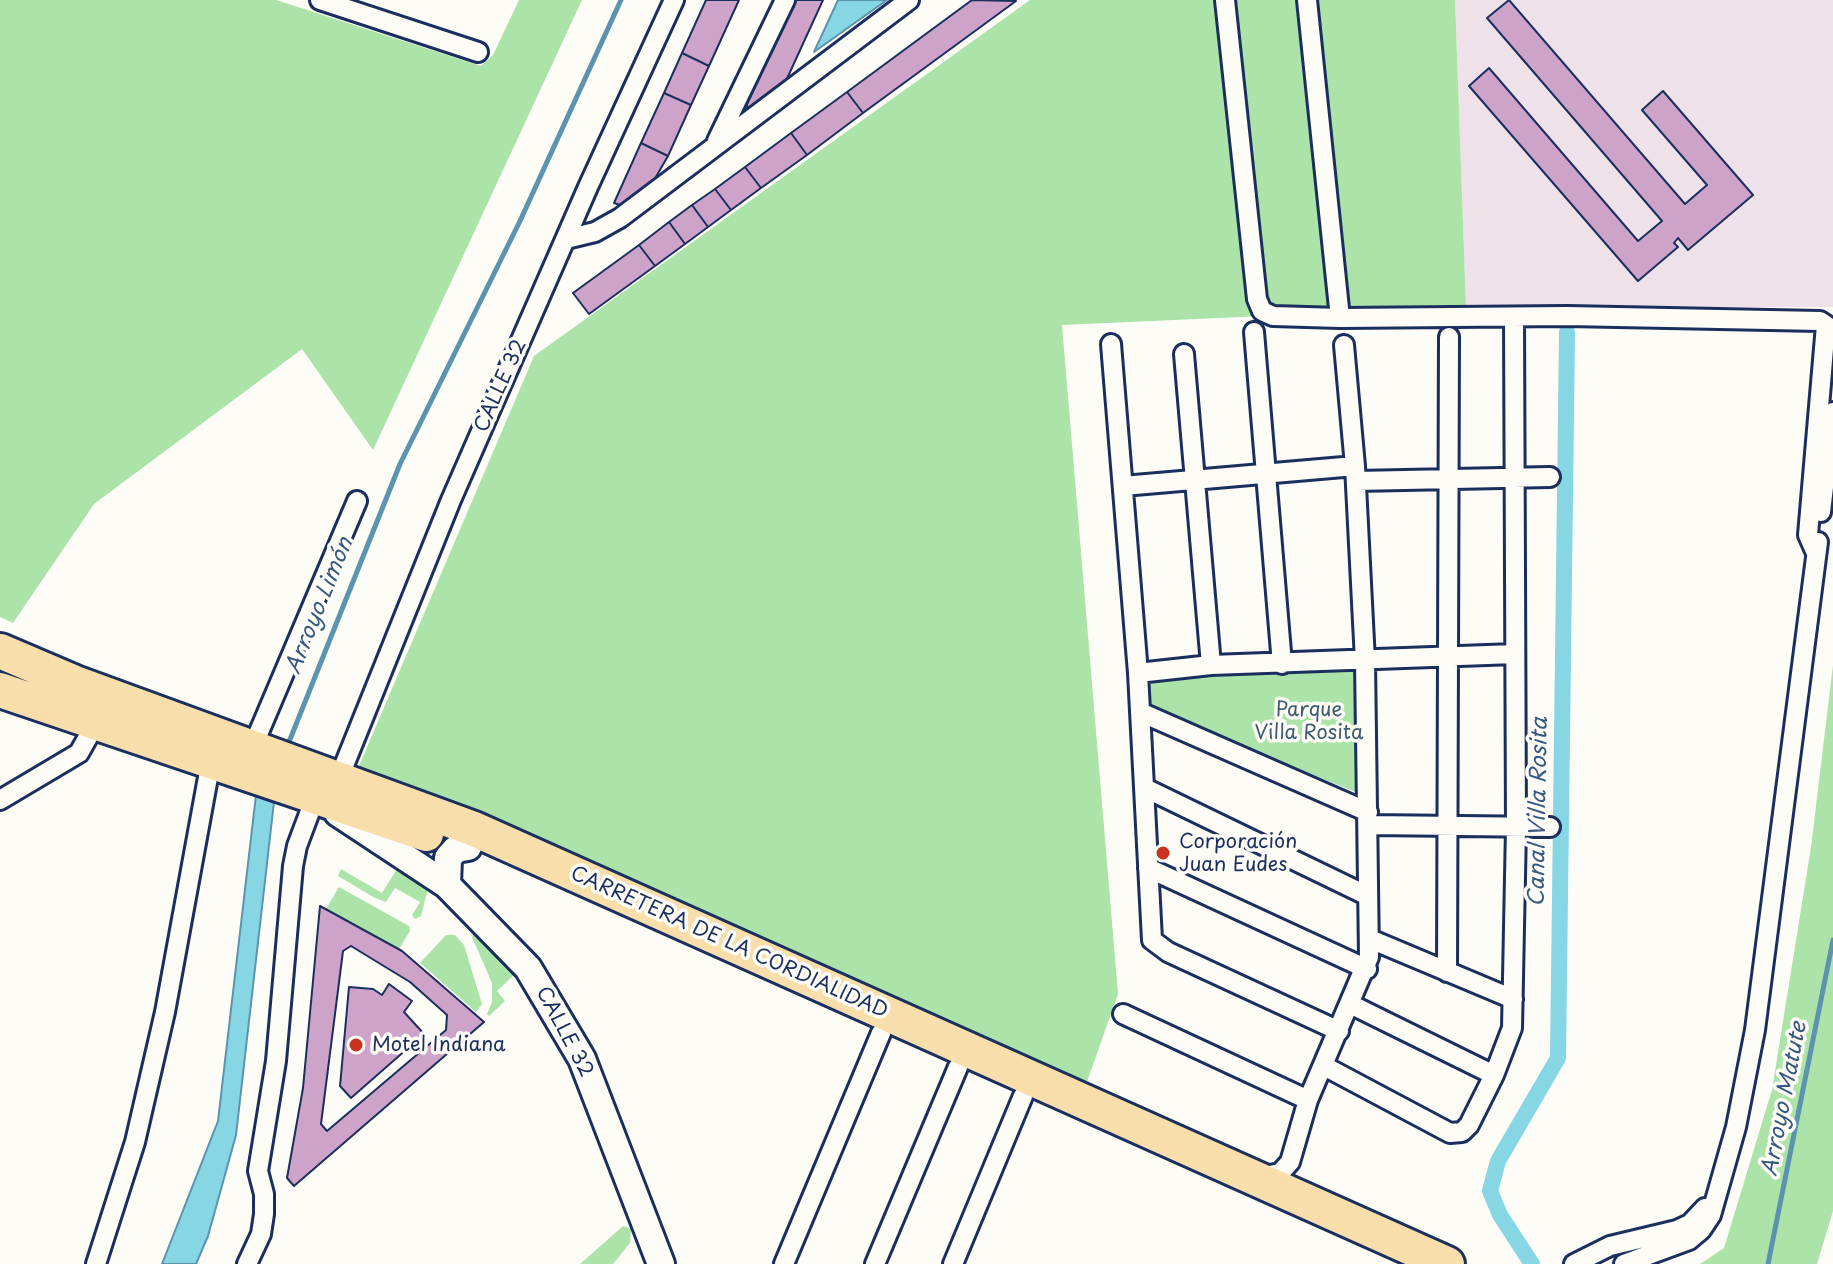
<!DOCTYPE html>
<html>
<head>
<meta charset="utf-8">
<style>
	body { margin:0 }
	canvas { display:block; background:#fdfcf7 }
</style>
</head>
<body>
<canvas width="1833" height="1264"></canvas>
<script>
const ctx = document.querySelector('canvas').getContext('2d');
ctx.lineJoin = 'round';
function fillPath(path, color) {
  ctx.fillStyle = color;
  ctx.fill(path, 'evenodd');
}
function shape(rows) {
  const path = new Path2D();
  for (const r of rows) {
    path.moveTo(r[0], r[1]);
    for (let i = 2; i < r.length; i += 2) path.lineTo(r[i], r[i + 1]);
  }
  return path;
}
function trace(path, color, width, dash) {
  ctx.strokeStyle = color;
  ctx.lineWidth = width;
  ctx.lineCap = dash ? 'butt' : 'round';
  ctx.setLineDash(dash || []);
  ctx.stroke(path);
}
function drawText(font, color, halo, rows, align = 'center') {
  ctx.font = font + ' "Playpen Sans",sans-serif';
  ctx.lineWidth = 7;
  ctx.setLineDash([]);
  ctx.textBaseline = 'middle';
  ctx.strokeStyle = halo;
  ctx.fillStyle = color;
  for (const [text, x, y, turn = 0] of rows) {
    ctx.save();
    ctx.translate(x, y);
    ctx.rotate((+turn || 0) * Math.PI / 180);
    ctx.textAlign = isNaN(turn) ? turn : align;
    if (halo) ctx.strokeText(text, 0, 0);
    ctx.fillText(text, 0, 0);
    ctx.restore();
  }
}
fillPath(shape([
	[1455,0,1833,0,1833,307,1466,307]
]), '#efe1e9');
fillPath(shape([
	[0,0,276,0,481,66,493,55,519,0,582,0,373,450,302,349,94,504,13,623,0,617],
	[1030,0,1455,0,1466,307,1062,325,1118,994,1083,1093,356,773,534,356],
	[1833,665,1833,1211,1817,1264,1700,1264,1724,1248,1772,1090,1811,847],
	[1358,671,1358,793,1146,708,1144,679],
	[341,869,382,893,397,869,428,889,421,916,415,919,412,915,420,902,395,888,386,902,375,898,338,876],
	[339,887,409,926,410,931,399,949,326,909],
	[475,929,515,974,497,991,505,1001,489,1016,487,1014,492,1002,492,983,472,937],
	[446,935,455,935,464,945,482,1004,476,1012,420,963],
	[623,1226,631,1229,630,1243,613,1264,580,1264]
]), '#abe3a8');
const water = shape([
	[838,0,887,0,814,52,838,0],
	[256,795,274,802,236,1135,208,1236,196,1264,162,1264,218,1121,256,795]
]);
fillPath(water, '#87d6e4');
trace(water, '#5c93ae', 2);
trace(shape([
	[287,747,400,464,520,221,621,0],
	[1768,1264,1833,940]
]), '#5c93ae', 5);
trace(shape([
	[1532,1264,1500,1215,1490,1191,1498,1161,1558,1058,1567,332]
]), '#87d6e4', 16);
const building = shape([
	[706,0,739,0,709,66,682,53,706,0],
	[794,0,823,0,785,83,751,108,746,106,794,0],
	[972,0,1016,1,863,113,847,92,972,0],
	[1509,0,1685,204,1707,185,1642,110,1663,91,1753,195,1688,250,1678,238,1674,243,1678,247,1638,281,1469,86,1489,68,1638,241,1662,221,1487,18,1509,0],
	[682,53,709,66,691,105,664,93,682,53],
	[847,92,863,113,807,155,791,133,847,92],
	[664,93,691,105,668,156,641,143,664,93],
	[791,133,807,155,761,188,745,167,791,133],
	[641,143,668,156,653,182,620,205,614,203,641,143],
	[745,167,761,188,731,210,715,189,745,167],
	[715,189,731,210,708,227,692,205,715,189],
	[692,205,708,227,685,244,669,222,692,205],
	[669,222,685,244,655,266,639,245,669,222],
	[639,245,655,266,589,314,573,293,639,245],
	[320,906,402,951,484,1022,294,1186,287,1178,303,1088,320,906],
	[351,946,410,982,447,1015,446,1030,327,1131,321,1124,343,951,351,946],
	[389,984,412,1001,404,1012,424,1034,351,1098,340,1086,349,987,373,989,382,995,389,984]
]);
fillPath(building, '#cda3c9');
trace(building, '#1b2f5e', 2);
const street = shape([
	[320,0,478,52],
	[1225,0,1257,299,1262,311,1273,316,1340,318,1567,316,1820,321,1826,325,1808,535,1816,553],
	[1307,0,1340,318],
	[717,141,785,0],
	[566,239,595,232,620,218,909,0],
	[1254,332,1282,664],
	[1111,344,1138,673,1152,940,1168,952,1339,1031],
	[1184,354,1211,665],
	[1356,481,1550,477],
	[1123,486,1355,466],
	[1821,512,1833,412],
	[1138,673,1211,665,1515,654],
	[1140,712,1368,812],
	[253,746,357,501],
	[339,778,451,500,588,187,674,0],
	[1145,788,1368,896],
	[0,800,79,753,97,721],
	[1369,825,1550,827],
	[1148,868,1367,969],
	[1370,939,1513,999],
	[1447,972,1449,337],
	[1352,1005,1494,1075],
	[1123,1014,1308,1100],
	[1324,1066,1450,1133,1462,1132,1469,1125,1494,1075,1512,1028,1516,827,1514,317],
	[1260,1177,1280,1173,1290,1162,1308,1100,1369,957,1365,661,1355,466,1344,345],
	[96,1264,135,1142,165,1012,211,761],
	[247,1264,261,1234,264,1214,264,1194,258,1171,276,1061,293,866,297,846,315,798],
	[784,1264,881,1033],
	[875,1264,958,1067],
	[953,1264,1023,1096],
	[1574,1264,1610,1246,1677,1230,1690,1224,1705,1208],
	[1624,1264,1689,1240,1701,1230,1711,1215,1736,1127,1755,1030,1818,542]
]);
const secondary = shape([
	[338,813,447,885,528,968,582,1059,661,1264],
	[447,885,448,858,456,849,468,847]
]);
const highway = shape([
	[0,651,75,683,474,829,1447,1264],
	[0,690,426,834]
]);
trace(street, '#1b2f5e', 24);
trace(secondary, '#1b2f5e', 32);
trace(highway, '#1b2f5e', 40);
trace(street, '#fdfcf7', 18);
trace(secondary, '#fdfcf7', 26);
trace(highway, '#f8deab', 34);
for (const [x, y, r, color] of [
	[1163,853,8,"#c8321e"],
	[356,1045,8,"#c8321e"]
]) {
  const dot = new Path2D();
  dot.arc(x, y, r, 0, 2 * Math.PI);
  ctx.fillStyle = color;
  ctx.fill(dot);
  trace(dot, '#fdfcf7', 3);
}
drawText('20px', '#1b2f5e', '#fdfcf7', [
	["CALLE 32",501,386,-66],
	["CARRETERA DE LA CORDIALIDAD",729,943,24],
	["CALLE 32",564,1032,62]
]);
drawText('20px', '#3f5c70', '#fdfcf7', [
	["Parque",1309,710],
	["Villa Rosita",1309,733]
]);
drawText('20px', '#1b2f5e', '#fdfcf7', [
	["Corporación",1179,842],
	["Juan Eudes",1179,865],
	["Motel Indiana",372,1045]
], 'left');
drawText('italic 22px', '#365980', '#fdfcf7', [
	["Arroyo Limón",320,606,-68],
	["Canal Villa Rosita",1539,812,-89],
	["Arroyo Matute",1785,1099,-79]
]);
</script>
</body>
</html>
